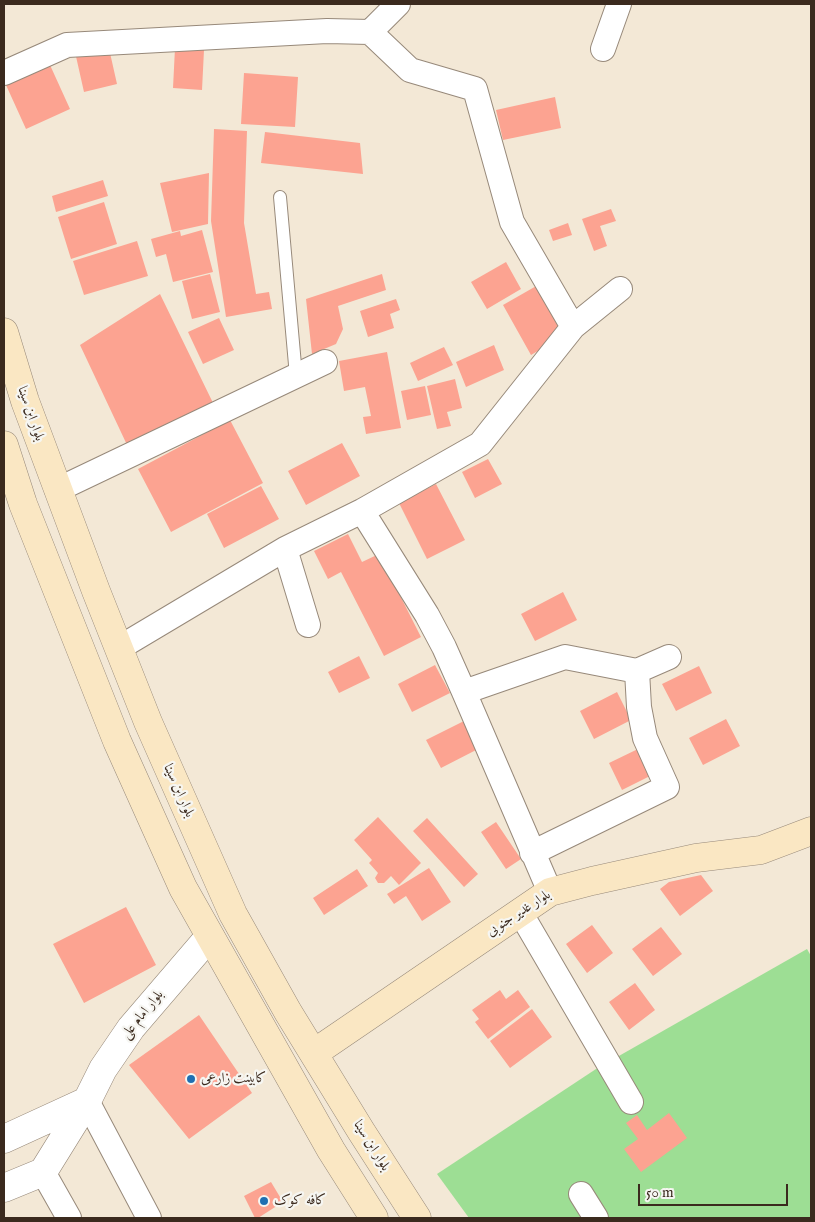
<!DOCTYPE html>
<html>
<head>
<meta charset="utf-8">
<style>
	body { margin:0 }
	#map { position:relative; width:815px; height:1222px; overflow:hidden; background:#f3e8d6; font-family:"IM FELL English",serif }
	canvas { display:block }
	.frame { position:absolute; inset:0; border:5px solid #3b2a1e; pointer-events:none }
	.scale { position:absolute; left:638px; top:1184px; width:150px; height:22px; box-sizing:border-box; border:2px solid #3b2a1e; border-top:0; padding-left:6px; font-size:15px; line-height:18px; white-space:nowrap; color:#3b2a1e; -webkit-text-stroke:4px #f6f6f2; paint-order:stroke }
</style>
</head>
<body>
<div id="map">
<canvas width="815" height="1222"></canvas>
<div class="frame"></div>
<div class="scale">50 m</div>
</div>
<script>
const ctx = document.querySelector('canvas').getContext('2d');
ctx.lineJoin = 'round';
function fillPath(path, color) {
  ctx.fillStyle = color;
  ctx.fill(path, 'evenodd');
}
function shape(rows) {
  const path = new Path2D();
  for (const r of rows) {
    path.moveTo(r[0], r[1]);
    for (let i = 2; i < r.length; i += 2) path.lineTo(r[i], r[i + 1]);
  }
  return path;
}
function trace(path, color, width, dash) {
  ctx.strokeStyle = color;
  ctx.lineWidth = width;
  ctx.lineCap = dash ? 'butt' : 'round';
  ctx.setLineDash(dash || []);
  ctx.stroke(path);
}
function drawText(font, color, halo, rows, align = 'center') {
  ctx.font = font + ' "IM FELL English",Amiri,serif';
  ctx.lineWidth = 4.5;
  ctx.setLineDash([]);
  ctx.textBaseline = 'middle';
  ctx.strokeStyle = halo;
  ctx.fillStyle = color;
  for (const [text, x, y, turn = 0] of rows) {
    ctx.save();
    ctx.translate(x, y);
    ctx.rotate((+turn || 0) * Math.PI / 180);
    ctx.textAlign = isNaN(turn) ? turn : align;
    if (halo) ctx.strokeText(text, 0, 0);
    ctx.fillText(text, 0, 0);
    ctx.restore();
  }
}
fillPath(shape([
	[807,949,811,956,811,1218,469,1218,437,1174,596,1069]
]), '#9dde94');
fillPath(shape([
	[108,44,117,84,84,92,75,52],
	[175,48,204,50,202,90,173,88],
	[50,65,70,109,26,129,6,85],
	[244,73,298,77,295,127,241,124],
	[555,97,561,128,503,140,496,110],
	[214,129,247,131,244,223,256,294,269,292,272,309,226,317,211,221],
	[265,132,360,143,363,174,261,163],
	[209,173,208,224,172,232,160,183],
	[103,180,108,196,56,212,52,196],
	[104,202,117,244,71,259,58,217],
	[611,209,616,221,600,226,607,246,594,251,582,219],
	[568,223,572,235,553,241,549,230],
	[202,230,213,272,173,282,166,254,156,257,151,239,180,231,181,236],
	[137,241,148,276,84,295,73,261],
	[506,262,521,289,487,309,471,282],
	[210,274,220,312,192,319,182,281],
	[382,274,386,290,338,306,343,329,336,344,312,354,306,299],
	[538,285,565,335,531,355,503,305],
	[160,294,214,405,128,447,80,345],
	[396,299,400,310,390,314,394,328,368,337,360,311],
	[219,318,234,350,203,364,188,332],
	[494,345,504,370,466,387,456,362],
	[444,347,453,365,418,381,410,363],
	[387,352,401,428,366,434,363,417,371,416,365,387,344,391,339,361],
	[455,379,462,408,447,412,451,426,437,429,427,386],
	[425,386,431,415,407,420,401,391],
	[230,420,263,483,171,532,138,469],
	[342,443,360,476,306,505,288,471],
	[488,459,502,484,475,498,462,472],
	[436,484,465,540,427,559,399,503],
	[261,486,279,519,224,548,207,514],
	[348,534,362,562,379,554,421,637,384,656,341,572,328,579,314,551],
	[563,592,577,620,535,641,521,614],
	[359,656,370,678,339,693,328,672],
	[435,665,450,693,412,712,398,684],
	[699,666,712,693,676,711,662,684],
	[617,692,631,720,594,739,580,711],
	[726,719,740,746,703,765,689,738],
	[464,721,478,749,441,768,426,740],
	[640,748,654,774,622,790,609,763],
	[378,817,421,863,399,885,391,876,384,883,378,883,375,878,378,873,369,863,372,860,354,840],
	[427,818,478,874,464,887,413,831],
	[496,822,521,859,506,869,481,832],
	[429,868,451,902,422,921,406,896,394,904,387,894],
	[357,869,368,886,324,915,313,898],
	[701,875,713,891,680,916,660,889,669,882],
	[126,907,156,965,84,1003,53,944],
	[592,925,613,953,587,973,566,944],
	[661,927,682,954,653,976,632,949],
	[635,983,655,1010,629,1030,609,1002],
	[500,990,506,999,518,990,530,1007,488,1039,475,1022,479,1019,472,1010],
	[532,1009,552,1037,510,1068,490,1041],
	[199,1015,252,1093,189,1139,129,1065],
	[669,1113,687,1138,641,1172,624,1149,638,1139,626,1123,637,1115,647,1130],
	[271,1182,283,1202,258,1218,255,1218,244,1196]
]), '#fca391');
const service = shape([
	[280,197,296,376]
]);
const minor = shape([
	[370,32,410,70,475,89,512,222,573,327],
	[603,49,619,4],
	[4,73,67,45,327,31,370,32,398,4],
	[57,490,325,362],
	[362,511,427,615,444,647,464,692,550,892],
	[285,549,308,625],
	[119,648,285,549,362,511,480,444,573,327,620,289],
	[464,692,565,657,637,671,669,657],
	[532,853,667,787,645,738,639,707,637,671],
	[520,912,631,1102],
	[87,1101,149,1218],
	[43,1172,69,1218],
	[581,1194,596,1218]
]);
const tertiary = shape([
	[4,1139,87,1101],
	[4,1188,43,1172,87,1101,103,1069,131,1028,209,937]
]);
const secondary = shape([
	[4,332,25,401,96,591,148,722,233,914,288,1012,361,1131,417,1218],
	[4,445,23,504,117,741,183,888,331,1150,374,1218],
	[314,1053,550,892,592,881,696,858,761,850,811,831]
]);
trace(service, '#97897a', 14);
trace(minor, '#97897a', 26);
trace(tertiary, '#97897a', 29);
trace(secondary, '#97897a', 29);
trace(service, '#fff', 12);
trace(minor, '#fff', 24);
trace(tertiary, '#fff', 28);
trace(secondary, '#fae7c3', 28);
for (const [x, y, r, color] of [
	[191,1079,5,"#1f6fb2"],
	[264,1201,5,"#1f6fb2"]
]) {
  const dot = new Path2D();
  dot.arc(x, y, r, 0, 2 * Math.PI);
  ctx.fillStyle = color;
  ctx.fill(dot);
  trace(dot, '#f6f6f2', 2);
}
drawText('14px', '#3b2a1e', '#f6f6f2', [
	["بلوار ابن سینا",30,414,71],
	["بلوار ابن سینا",178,791,66],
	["بلوار غدیر جنوبی",519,914,-33],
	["بلوار امام علی",143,1015,-51],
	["بلوار ابن سینا",371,1146,58]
]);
drawText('14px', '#3b2a1e', '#f6f6f2', [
	["کابینت زارعی",201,1079],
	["کافه کوک",274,1201]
], 'left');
</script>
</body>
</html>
